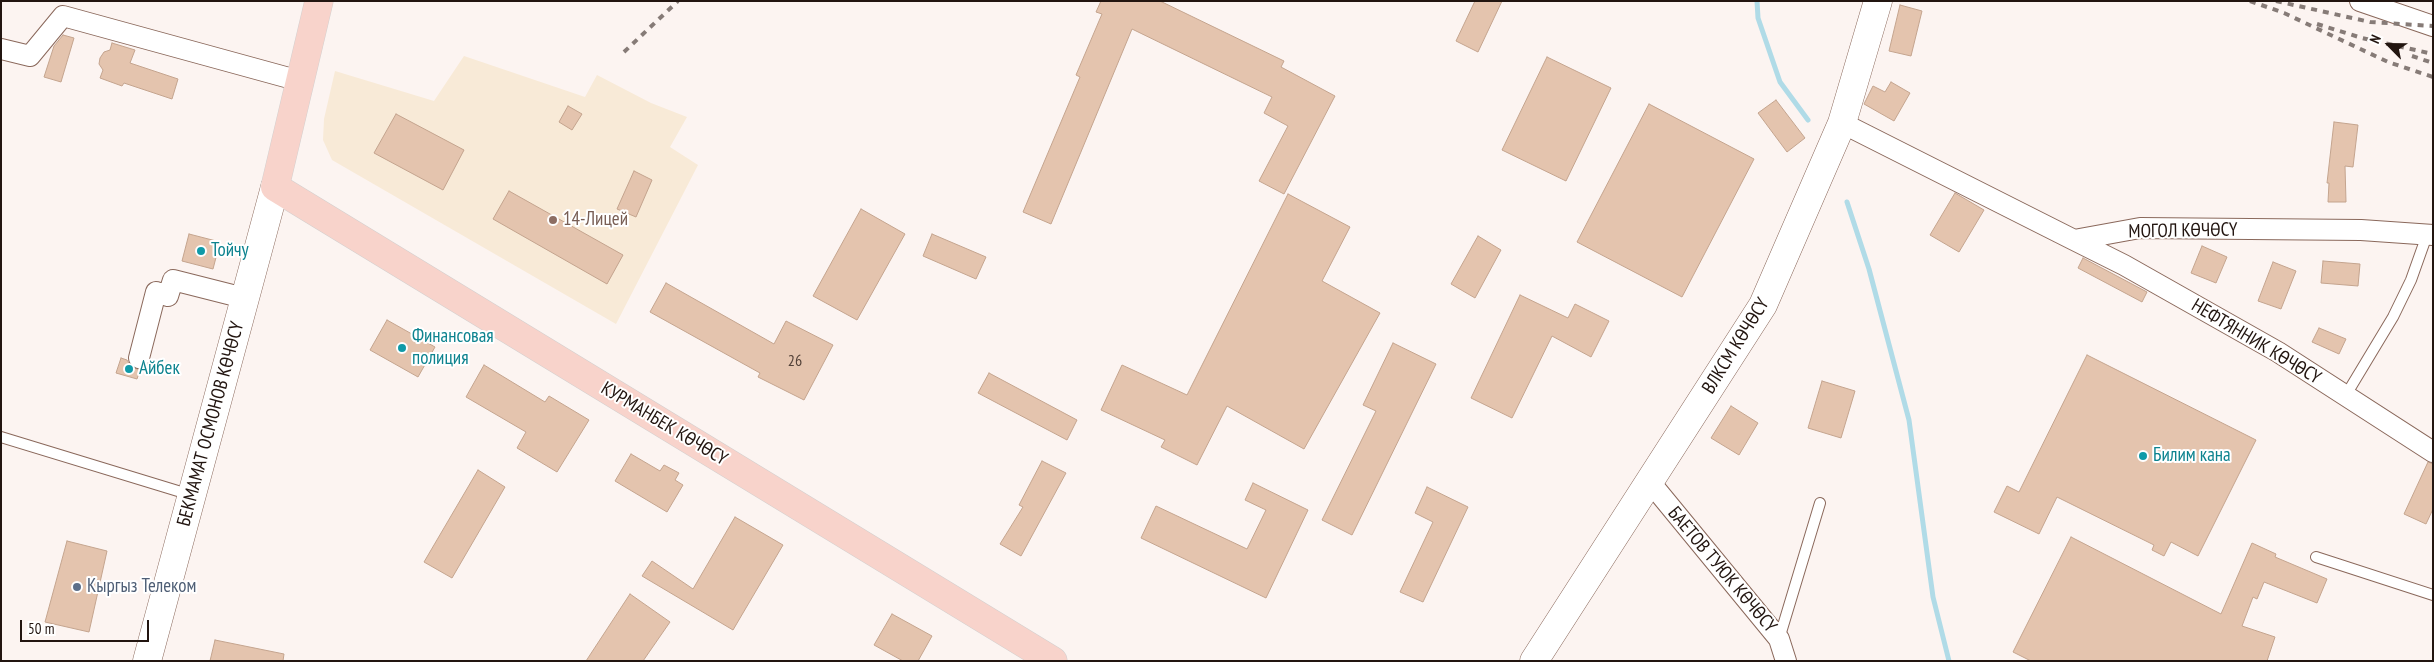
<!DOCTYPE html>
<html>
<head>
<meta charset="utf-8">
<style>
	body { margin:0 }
	#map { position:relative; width:2434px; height:662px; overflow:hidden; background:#fcf4f1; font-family:"PT Sans Narrow",sans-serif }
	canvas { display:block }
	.frame { position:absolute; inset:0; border:2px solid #221510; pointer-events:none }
	.north { position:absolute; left:2364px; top:20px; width:50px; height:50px; -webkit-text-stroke:4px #fff; paint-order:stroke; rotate:293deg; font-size:14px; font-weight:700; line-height:20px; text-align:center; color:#221510 }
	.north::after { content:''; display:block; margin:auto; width:18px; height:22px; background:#221510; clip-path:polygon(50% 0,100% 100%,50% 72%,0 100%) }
	.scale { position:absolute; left:20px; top:620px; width:129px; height:22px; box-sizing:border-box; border:2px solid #221510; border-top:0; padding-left:6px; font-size:15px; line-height:18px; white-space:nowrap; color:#221510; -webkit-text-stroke:4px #fff; paint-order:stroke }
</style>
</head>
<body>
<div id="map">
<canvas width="2434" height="662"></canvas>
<div class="frame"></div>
<div class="north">N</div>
<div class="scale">50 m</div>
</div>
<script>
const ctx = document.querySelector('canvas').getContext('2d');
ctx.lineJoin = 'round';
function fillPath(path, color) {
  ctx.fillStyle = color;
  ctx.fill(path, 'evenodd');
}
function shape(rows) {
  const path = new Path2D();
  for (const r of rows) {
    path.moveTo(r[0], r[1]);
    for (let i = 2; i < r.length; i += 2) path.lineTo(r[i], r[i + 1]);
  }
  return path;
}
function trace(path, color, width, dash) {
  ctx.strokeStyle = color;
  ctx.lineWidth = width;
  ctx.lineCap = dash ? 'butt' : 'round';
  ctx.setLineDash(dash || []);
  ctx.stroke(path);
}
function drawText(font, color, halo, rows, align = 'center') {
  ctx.font = font + ' "PT Sans Narrow",sans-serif';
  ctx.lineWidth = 4;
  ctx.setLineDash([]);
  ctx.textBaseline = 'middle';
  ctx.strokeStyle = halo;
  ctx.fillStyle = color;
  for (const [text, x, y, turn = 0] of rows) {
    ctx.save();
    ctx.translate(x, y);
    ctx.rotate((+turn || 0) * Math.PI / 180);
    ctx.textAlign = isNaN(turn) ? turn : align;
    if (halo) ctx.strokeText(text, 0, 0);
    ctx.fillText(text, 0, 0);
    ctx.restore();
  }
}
fillPath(shape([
	[464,56,585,97,597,75,651,103,687,117,670,147,698,165,616,324,332,160,323,140,324,119,335,71,434,101]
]), '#f8ead7');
trace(shape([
	[1757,1,1758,18,1780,82,1808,120],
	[1847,202,1869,269,1909,420,1933,597,1949,661]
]), '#b0dbe7', 5);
const building = shape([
	[1101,1,1160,1,1284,61,1281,67,1335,96,1284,194,1259,181,1288,126,1264,113,1272,97,1132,29,1051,224,1023,212,1080,77,1076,75,1102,14,1096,12,1101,1],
	[1475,1,1502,1,1478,52,1456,41,1475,1],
	[1900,5,1922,11,1911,56,1889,51,1900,5],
	[63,35,74,38,61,82,44,77,54,46,63,35],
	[112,43,135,50,130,63,178,79,172,99,124,83,122,86,100,78,103,70,99,64,100,58,104,52,110,50,112,43],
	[1547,57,1611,88,1566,181,1502,150,1547,57],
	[1891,82,1910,93,1894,121,1864,104,1873,86,1885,92,1891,82],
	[1776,100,1805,138,1787,152,1758,113,1776,100],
	[1649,104,1754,159,1682,297,1577,242,1649,104],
	[568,106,582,114,572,130,559,122,568,106],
	[396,114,464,150,443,190,374,153,396,114],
	[2334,122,2358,125,2353,167,2345,166,2346,202,2328,202,2329,183,2327,183,2334,122],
	[634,171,652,180,636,217,617,209,634,171],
	[509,191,623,255,607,284,493,219,509,191],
	[1955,193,1984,210,1959,252,1930,235,1955,193],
	[1288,194,1350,227,1322,281,1380,313,1304,449,1227,406,1197,465,1161,447,1165,440,1101,410,1122,365,1187,395,1288,194],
	[861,209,905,234,857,320,813,296,861,209],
	[189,234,220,242,213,269,182,261,189,234],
	[932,234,986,257,976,279,923,256,932,234],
	[1478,236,1501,250,1475,298,1451,284,1478,236],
	[2202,246,2227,257,2216,283,2191,273,2202,246],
	[2083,258,2147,292,2142,302,2078,268,2083,258],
	[2323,261,2360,264,2358,286,2321,283,2323,261],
	[2273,262,2296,271,2281,309,2258,301,2273,262],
	[666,283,774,344,786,321,833,345,804,400,758,377,760,373,650,312,666,283],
	[1520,295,1568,318,1575,304,1609,321,1591,357,1552,336,1512,418,1471,398,1520,295],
	[387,320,435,347,418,377,370,350,387,320],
	[2319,328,2346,339,2339,354,2312,342,2319,328],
	[1393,343,1436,364,1352,535,1322,520,1376,411,1363,405,1393,343],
	[2087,355,2256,440,2198,556,2171,542,2164,556,2152,550,2154,545,2057,497,2039,534,1994,512,2007,486,2019,492,2087,355],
	[121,358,127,360,131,367,140,370,137,379,116,373,121,358],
	[484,365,545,402,549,396,589,420,557,472,517,448,526,432,466,397,484,365],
	[989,373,1077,420,1067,440,978,393,989,373],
	[1822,381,1855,391,1841,438,1808,428,1822,381],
	[1731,406,1758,423,1739,455,1711,438,1731,406],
	[631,454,660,471,664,465,679,473,675,480,683,485,667,512,615,481,631,454],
	[1042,461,1066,473,1021,556,1000,544,1023,507,1019,505,1042,461],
	[2428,462,2433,464,2433,509,2426,524,2404,514,2428,462],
	[478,470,505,487,452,578,424,562,478,470],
	[1253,483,1308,510,1266,598,1141,538,1156,506,1247,549,1266,510,1245,500,1253,483],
	[1427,487,1468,507,1423,602,1400,592,1433,522,1415,513,1427,487],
	[735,517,783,545,733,630,642,576,652,561,693,589,735,517],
	[2071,537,2221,614,2252,543,2276,554,2275,557,2327,579,2317,603,2264,582,2257,599,2253,597,2242,626,2275,637,2267,661,2031,661,2013,652,2071,537],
	[67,541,107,551,89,632,45,622,67,541],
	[630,594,670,622,643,661,586,661,630,594],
	[892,614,932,636,918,661,903,661,874,645,892,614],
	[215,640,284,654,283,661,210,661,215,640]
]);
fillPath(building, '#e4c4ae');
trace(building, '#c4a48e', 1);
const lane = shape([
	[2346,395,2393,317,2411,280,2427,235],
	[1,437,191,495],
	[2316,557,2433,595],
	[1779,639,1820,503]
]);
const street = shape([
	[2360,1,2433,26],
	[1,49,30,56,63,16,300,81],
	[1842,123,2074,240,2140,228,2361,230,2433,235],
	[2074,240,2124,265,2278,352,2433,452],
	[139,358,156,292,168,296,173,280,244,298],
	[1650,482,1779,639,1786,661]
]);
const secondary = shape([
	[147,661,275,187],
	[1534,661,1763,305,1842,123,1878,1]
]);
const primary = shape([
	[319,1,275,187,1053,661]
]);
trace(lane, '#8a685b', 12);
trace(street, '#8a685b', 22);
trace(secondary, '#8a685b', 29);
trace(primary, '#d3d0cf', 29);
trace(lane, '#fff', 10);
trace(street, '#fff', 20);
trace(secondary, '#fff', 28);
trace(primary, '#f8d3cb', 28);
trace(shape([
	[2250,1,2284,13,2388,62,2433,77],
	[2276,1,2370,22,2433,26],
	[2317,24,2362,38,2433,54],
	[624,52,678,1],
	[2412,56,2433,63]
]), '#867b77', 4, [6, 6]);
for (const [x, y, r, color] of [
	[553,220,5,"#8d6e63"],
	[201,251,5,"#0f9aa8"],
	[402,348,5,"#0f9aa8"],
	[129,369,5,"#0f9aa8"],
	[2143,456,5,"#0f9aa8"],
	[77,587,5,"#5c6f8a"]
]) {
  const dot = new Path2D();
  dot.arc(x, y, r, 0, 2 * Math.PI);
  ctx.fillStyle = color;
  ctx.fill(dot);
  trace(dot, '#fff', 2);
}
drawText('16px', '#524138', null, [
	["26",795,361]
]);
drawText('19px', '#785e54', '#fff', [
	["14-Лицей",563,220]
], 'left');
drawText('19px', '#221510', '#fff', [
	["МОГОЛ КӨЧӨСҮ",2183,231,-1],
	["НЕФТЯННИК КӨЧӨСҮ",2256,342,31],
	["ВЛКСМ КӨЧӨСҮ",1736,346,-58],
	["БЕКМАМАТ ОСМОНОВ КӨЧӨСҮ",211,424,-75],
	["КУРМАНБЕК КӨЧӨСҮ",664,424,31],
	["БАЕТОВ ТУЮК КӨЧӨСҮ",1722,570,50]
]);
drawText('19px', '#0d838f', '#fff', [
	["Тойчу",211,251],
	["Финансовая",412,337],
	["полиция",412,359],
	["Айбек",139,369],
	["Билим кана",2153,456]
], 'left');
drawText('19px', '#4e5e75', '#fff', [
	["Кыргыз Телеком",87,587]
], 'left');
</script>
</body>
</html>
